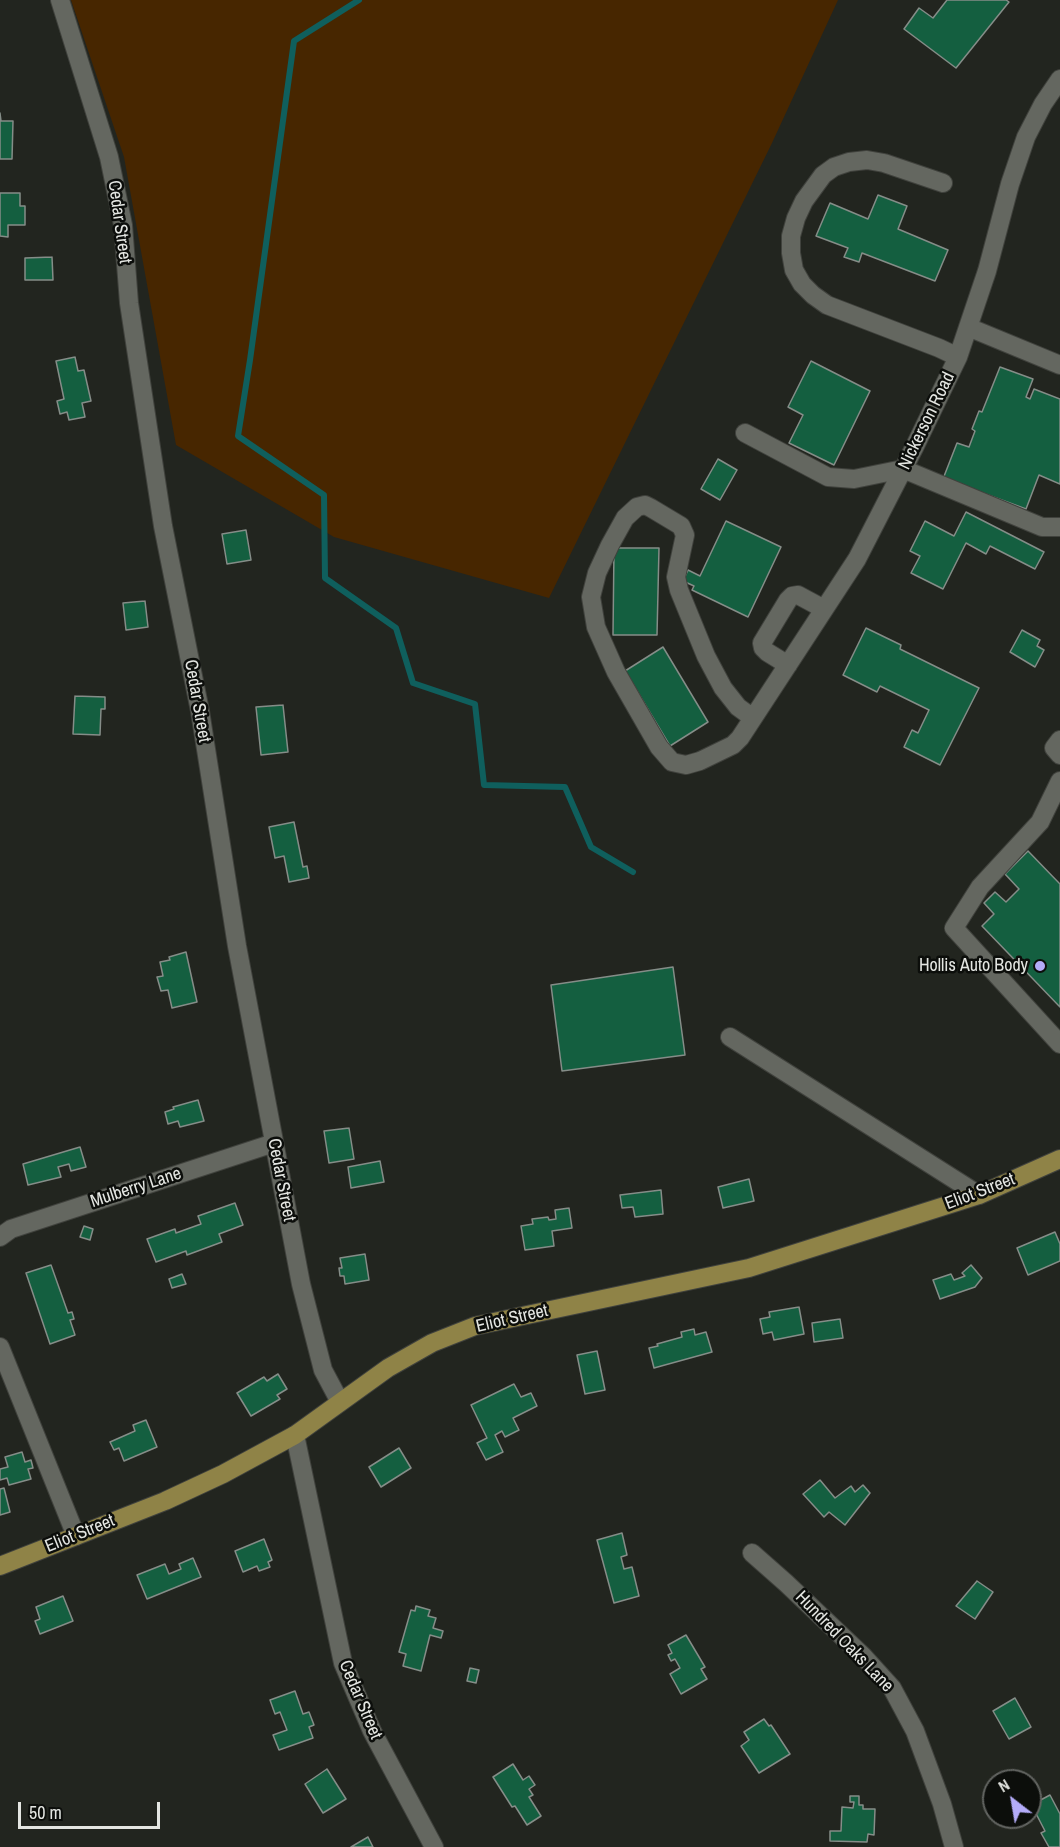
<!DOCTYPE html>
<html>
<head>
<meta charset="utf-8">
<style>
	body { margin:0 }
	#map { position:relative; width:1060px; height:1847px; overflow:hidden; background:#22251f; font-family:"Archivo Narrow",sans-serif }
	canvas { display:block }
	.north { position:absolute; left:982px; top:1769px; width:60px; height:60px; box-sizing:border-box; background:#0c0e0b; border:2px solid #626461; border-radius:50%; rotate:329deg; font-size:16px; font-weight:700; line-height:24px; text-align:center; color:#e4e6e2 }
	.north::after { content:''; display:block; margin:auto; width:21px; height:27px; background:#b4acf9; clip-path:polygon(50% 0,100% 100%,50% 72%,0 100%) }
	.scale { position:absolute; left:18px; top:1802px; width:142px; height:27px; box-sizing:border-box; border:3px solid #e4e6e2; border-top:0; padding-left:8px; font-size:18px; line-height:21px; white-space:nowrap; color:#e4e6e2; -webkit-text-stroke:4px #0c0e0b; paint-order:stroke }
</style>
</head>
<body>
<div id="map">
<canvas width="1060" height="1847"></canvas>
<div class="north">N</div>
<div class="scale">50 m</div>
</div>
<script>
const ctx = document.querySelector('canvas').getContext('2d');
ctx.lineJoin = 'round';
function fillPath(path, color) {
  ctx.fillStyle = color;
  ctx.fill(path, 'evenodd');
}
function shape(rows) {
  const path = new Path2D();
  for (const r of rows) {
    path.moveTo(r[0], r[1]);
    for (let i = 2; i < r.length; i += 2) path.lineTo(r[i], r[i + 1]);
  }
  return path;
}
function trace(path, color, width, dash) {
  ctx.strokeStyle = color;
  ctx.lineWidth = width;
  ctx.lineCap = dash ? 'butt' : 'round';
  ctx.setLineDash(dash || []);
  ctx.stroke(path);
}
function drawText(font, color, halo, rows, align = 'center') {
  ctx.font = font + ' "Archivo Narrow",sans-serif';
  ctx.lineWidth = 5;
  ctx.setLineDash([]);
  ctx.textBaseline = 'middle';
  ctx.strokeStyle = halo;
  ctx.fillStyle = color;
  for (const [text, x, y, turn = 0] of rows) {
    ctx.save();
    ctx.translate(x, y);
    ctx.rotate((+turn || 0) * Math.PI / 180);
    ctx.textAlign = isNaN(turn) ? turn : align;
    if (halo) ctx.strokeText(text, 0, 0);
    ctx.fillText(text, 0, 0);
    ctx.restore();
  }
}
fillPath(shape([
	[71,0,838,0,772,143,549,598,334,537,176,445,124,157]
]), '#472600');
trace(shape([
	[359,0,294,41,250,360,238,436,324,495,325,578,396,628,413,683,475,704,484,785,565,787,591,847,633,872]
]), '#0f5f5d', 6);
const building = shape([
	[947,0,1006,0,1009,2,956,68,904,29,919,8,933,18,947,0],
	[0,113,1,121,13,121,12,159,0,159,0,113],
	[0,193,20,193,20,206,25,206,25,225,8,225,8,237,0,236,0,193],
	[878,195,907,206,898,229,948,250,935,281,862,253,859,262,844,257,848,248,816,236,830,203,868,219,878,195],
	[52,257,53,280,25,280,25,258,52,257],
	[75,357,78,371,84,370,91,401,82,403,85,417,69,420,67,412,60,414,57,401,64,399,56,361,75,357],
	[811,361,870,391,834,465,789,443,803,415,788,407,811,361],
	[1000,367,1033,379,1026,397,1030,399,1034,389,1060,399,1060,484,1039,475,1026,509,953,482,941,484,957,443,969,447,975,431,972,429,979,411,982,412,1000,367],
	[718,459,737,470,720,500,701,489,718,459],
	[966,512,1044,552,1035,569,990,546,986,554,966,543,943,589,911,573,920,556,910,551,925,521,954,536,966,512],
	[726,521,781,547,748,617,692,590,694,586,683,581,688,570,700,576,726,521],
	[246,530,251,560,227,564,222,534,246,530],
	[614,548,659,548,657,635,613,635,614,548],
	[145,601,148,627,126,630,123,603,145,601],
	[866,628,901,645,900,649,979,688,940,765,904,747,912,730,918,733,929,710,880,686,877,692,843,675,866,628],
	[1022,630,1040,640,1037,646,1044,650,1035,667,1010,652,1022,630],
	[663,647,708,722,670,746,625,671,663,647],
	[75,696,105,697,105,709,101,709,100,735,73,734,75,696],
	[283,705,288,752,261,755,256,707,283,705],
	[294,822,303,867,307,866,309,878,289,882,284,856,275,858,269,827,294,822],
	[1028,851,1060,884,1060,1007,982,926,994,914,984,903,995,892,1006,902,1019,889,1005,874,1028,851],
	[186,952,197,1002,172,1008,168,990,161,991,157,977,163,976,160,962,170,960,169,957,186,952],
	[673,967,685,1055,562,1071,551,985,673,967],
	[198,1100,204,1121,180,1127,178,1121,168,1124,165,1112,174,1109,173,1107,198,1100],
	[349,1128,354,1159,329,1163,324,1131,349,1128],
	[80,1147,86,1167,71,1171,69,1164,58,1167,61,1177,28,1185,23,1164,80,1147],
	[380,1161,384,1182,351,1188,348,1167,380,1161],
	[749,1179,754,1201,723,1208,718,1187,749,1179],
	[661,1190,663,1214,635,1217,633,1207,622,1208,620,1195,661,1190],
	[235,1203,243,1225,219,1234,222,1242,187,1255,186,1251,156,1262,147,1239,175,1229,176,1233,201,1224,198,1216,235,1203],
	[569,1208,572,1228,552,1231,554,1246,525,1250,521,1226,533,1224,532,1219,548,1217,549,1220,556,1219,555,1210,569,1208],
	[84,1226,93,1229,90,1240,80,1237,84,1226],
	[1055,1232,1060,1244,1060,1261,1028,1275,1017,1248,1055,1232],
	[365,1254,369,1280,345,1284,344,1276,340,1276,339,1268,342,1268,340,1258,365,1254],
	[51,1265,68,1313,72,1312,74,1319,70,1320,75,1335,50,1344,26,1273,51,1265],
	[971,1265,982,1278,975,1287,940,1299,933,1280,951,1274,954,1280,965,1276,962,1273,971,1265],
	[182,1274,186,1284,172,1288,169,1279,182,1274],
	[799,1307,804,1334,774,1340,772,1332,763,1334,760,1319,770,1317,769,1312,799,1307],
	[840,1319,843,1338,814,1342,812,1323,840,1319],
	[694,1329,695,1335,706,1332,712,1352,654,1368,649,1348,658,1346,657,1344,682,1337,681,1332,694,1329],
	[597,1351,605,1390,585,1394,577,1355,597,1351],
	[278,1374,287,1389,277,1395,280,1399,251,1416,237,1393,264,1377,267,1381,278,1374],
	[514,1384,521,1397,531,1393,537,1406,513,1418,519,1430,505,1437,502,1431,495,1435,503,1452,486,1460,477,1443,487,1438,471,1405,514,1384],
	[146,1420,157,1447,124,1461,119,1448,114,1450,110,1442,135,1431,133,1425,146,1420],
	[399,1448,411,1468,381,1487,369,1467,399,1448],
	[22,1452,25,1462,31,1460,33,1468,28,1469,31,1479,9,1485,7,1478,0,1480,0,1469,8,1467,5,1457,22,1452],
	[820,1480,835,1498,851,1486,855,1492,863,1485,870,1493,845,1525,829,1512,824,1517,803,1494,820,1480],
	[4,1488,10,1512,0,1515,0,1489,4,1488],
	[622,1533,627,1555,621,1557,624,1569,632,1567,639,1596,614,1603,597,1540,622,1533],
	[264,1539,272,1560,268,1562,270,1567,259,1571,257,1566,243,1572,235,1551,264,1539],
	[193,1558,201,1577,147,1599,137,1575,165,1564,169,1574,181,1569,179,1564,193,1558],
	[977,1581,993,1592,975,1619,956,1606,977,1581],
	[63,1596,73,1621,40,1634,35,1621,40,1619,36,1607,63,1596],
	[416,1606,430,1610,428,1616,436,1618,433,1628,443,1631,441,1638,430,1635,421,1671,403,1666,406,1654,399,1652,411,1610,415,1611,416,1606],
	[686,1635,705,1667,701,1669,707,1679,681,1694,670,1674,680,1668,675,1659,671,1661,668,1655,672,1653,668,1645,686,1635],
	[470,1668,479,1670,476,1683,467,1681,470,1668],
	[295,1691,303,1714,309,1712,314,1725,309,1727,313,1738,279,1750,273,1735,287,1730,280,1712,275,1714,270,1700,295,1691],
	[1015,1698,1031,1727,1009,1739,993,1711,1015,1698],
	[764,1719,769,1726,771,1725,790,1754,759,1773,741,1746,749,1740,744,1732,764,1719],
	[513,1764,523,1780,529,1776,535,1785,529,1789,533,1795,529,1797,541,1816,527,1825,515,1806,512,1807,493,1777,513,1764],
	[327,1769,346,1799,323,1813,305,1784,327,1769],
	[1050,1795,1060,1814,1060,1847,1049,1847,1041,1833,1045,1831,1030,1802,1033,1800,1035,1803,1050,1795],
	[850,1796,859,1796,859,1805,863,1805,863,1809,875,1809,874,1835,868,1834,867,1842,830,1841,830,1831,841,1831,842,1807,853,1808,854,1802,850,1802,850,1796],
	[368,1837,373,1847,351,1847,368,1837]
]);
fillPath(building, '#145f40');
trace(building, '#858d88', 1.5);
const minor = shape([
	[60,0,109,157,123,225,129,303,163,526,200,711,237,946,301,1284,323,1370,340,1402],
	[943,183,884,163,867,160,849,162,834,167,823,175,804,201,796,218,791,236,791,253,794,270,802,284,813,295,827,305,939,348,958,357],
	[968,327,1060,365],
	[745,433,828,477,854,479,903,469,1042,527,1060,527],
	[788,665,767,652,763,648,762,643,788,600,792,596,798,595,824,609],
	[753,718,738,707,723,688,706,656,679,590,676,577,685,535,681,526,651,508,645,505,637,507,625,518,610,545,597,573,591,597,596,627,616,672,659,747,672,762,686,765,700,761,733,745,740,738,857,559,914,448,958,357,987,271,1010,184,1026,137,1043,104,1060,79],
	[1060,740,1054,748,1060,755],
	[1060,781,1040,822,980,887,954,928,1060,1044],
	[730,1037,979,1195],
	[0,1237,11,1229,274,1143],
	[0,1347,76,1536],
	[295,1435,343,1663,372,1731,434,1847],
	[752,1553,786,1583,863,1656,892,1688,915,1731,942,1804,954,1847]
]);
const major = shape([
	[0,1566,165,1501,223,1474,295,1435,388,1368,432,1343,475,1326,749,1268,979,1195,1060,1159]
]);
trace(minor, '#40423d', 20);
trace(major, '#40423d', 20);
trace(minor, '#646760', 18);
trace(major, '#8f8347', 18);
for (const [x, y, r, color] of [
	[1040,966,6,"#b4acf9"]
]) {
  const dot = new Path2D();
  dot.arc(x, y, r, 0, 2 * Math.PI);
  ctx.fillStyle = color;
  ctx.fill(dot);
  trace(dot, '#0c0e0b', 2);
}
drawText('18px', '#e4e6e2', '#0c0e0b', [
	["Cedar Street",119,222,82],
	["Nickerson Road",927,421,-64],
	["Cedar Street",197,701,80],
	["Cedar Street",281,1180,79],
	["Mulberry Lane",136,1188,-18],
	["Eliot Street",980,1192,-21],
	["Eliot Street",512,1319,-13],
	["Eliot Street",80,1534,-22],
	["Hundred Oaks Lane",844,1642,46],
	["Cedar Street",360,1700,67]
]);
drawText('18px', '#e4e6e2', '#0c0e0b', [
	["Hollis Auto Body",1028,966]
], 'right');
</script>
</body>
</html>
